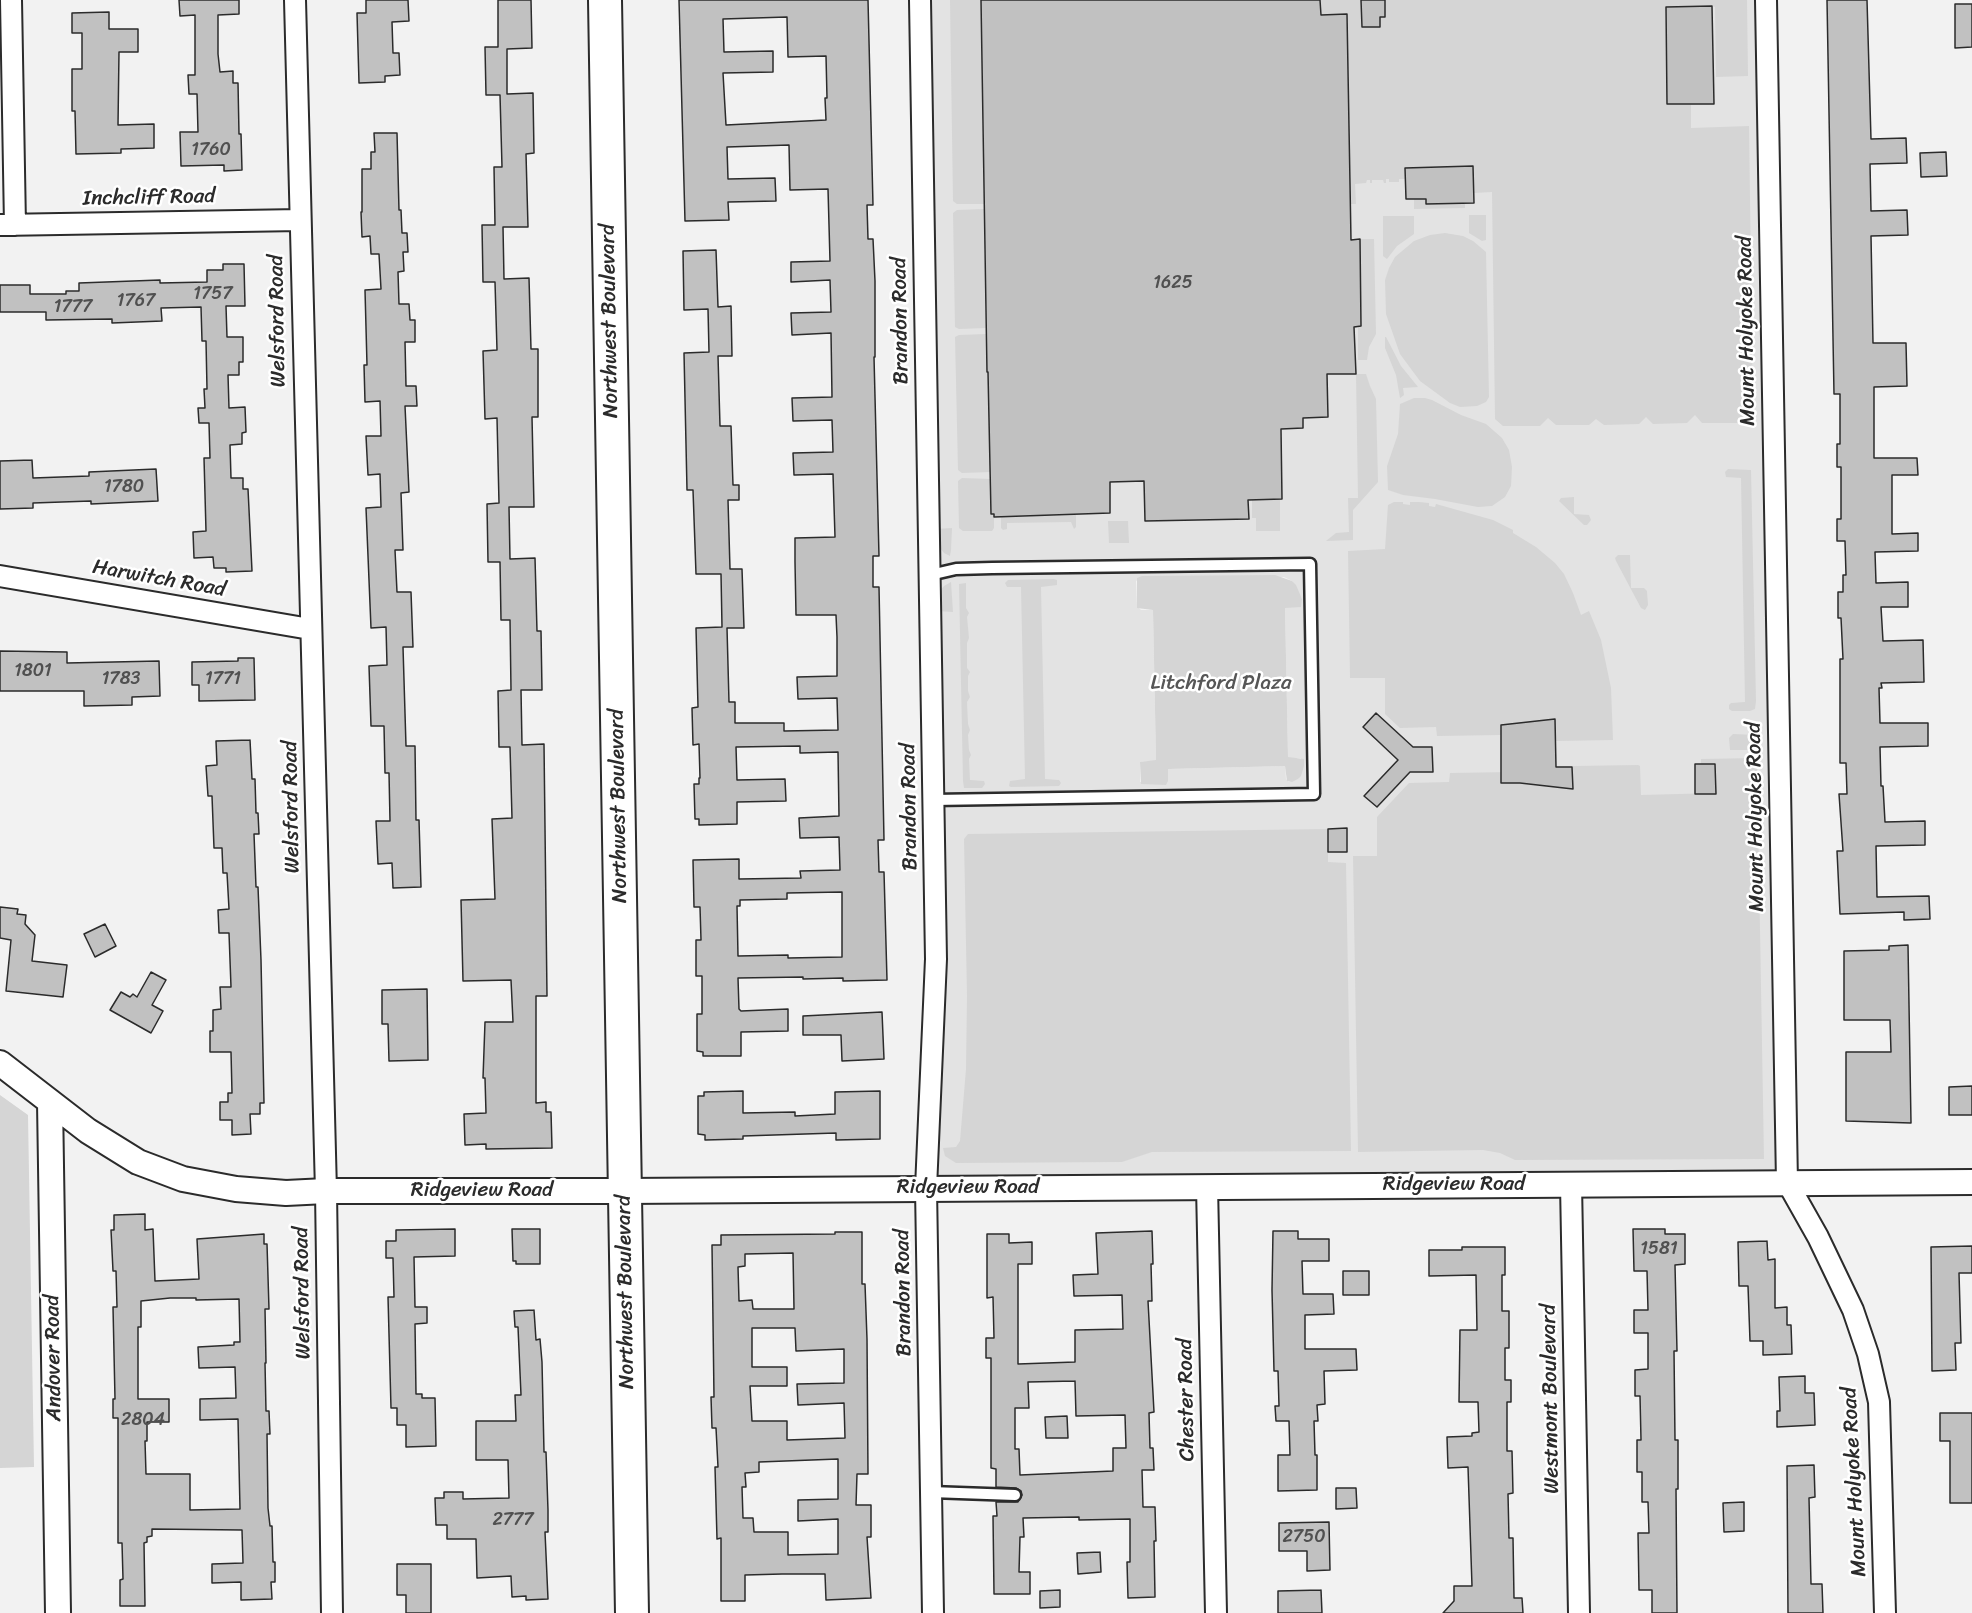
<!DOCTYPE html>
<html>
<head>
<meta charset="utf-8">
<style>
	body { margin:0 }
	canvas { display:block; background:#f2f2f2 }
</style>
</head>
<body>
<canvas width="1972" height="1613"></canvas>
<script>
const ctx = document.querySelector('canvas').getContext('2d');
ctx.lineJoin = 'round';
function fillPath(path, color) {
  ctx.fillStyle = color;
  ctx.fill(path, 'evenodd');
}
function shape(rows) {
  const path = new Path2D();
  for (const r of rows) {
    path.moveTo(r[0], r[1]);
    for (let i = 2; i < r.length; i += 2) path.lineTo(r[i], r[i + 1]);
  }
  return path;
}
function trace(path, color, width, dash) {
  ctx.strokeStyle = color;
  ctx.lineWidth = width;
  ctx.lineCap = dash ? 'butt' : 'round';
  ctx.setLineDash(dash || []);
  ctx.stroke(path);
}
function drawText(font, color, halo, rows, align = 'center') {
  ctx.font = font + ' Sriracha,sans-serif';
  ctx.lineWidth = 5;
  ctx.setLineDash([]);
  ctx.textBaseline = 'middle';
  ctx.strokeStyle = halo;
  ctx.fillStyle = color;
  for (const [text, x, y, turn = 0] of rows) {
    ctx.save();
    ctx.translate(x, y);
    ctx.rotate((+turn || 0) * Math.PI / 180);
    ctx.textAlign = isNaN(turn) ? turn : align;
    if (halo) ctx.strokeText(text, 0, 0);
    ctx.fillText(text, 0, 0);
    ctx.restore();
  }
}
fillPath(shape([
	[920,0,1766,0,1787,1182,926,1188,936,959],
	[1142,576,1284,577,1292,581,1302,599,1300,607,1285,607,1288,758,1301,758,1298,779,1289,782,1286,779,1285,766,1168,769,1168,781,1140,782,1140,762,1156,761,1153,610,1141,610,1137,606,1136,581]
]), '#e3e3e3');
fillPath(shape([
	[950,0,981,0,990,92,982,92,984,204,957,204,953,201],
	[1320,0,1747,0,1748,76,1716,77,1715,7,1712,6,1714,104,1691,105,1691,128,1749,126,1753,418,1745,423,1702,423,1695,415,1687,423,1653,424,1646,417,1639,424,1604,425,1596,419,1589,425,1556,425,1548,418,1540,426,1503,426,1495,419,1492,192,1474,193,1474,203,1465,204,1465,208,1414,209,1414,199,1406,199,1405,179,1399,179,1399,182,1389,182,1389,179,1386,179,1386,183,1384,183,1383,180,1372,180,1372,183,1370,183,1370,180,1367,180,1366,183,1355,184,1356,204,1351,204,1347,15,1316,15,1316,6,1320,6],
	[984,209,986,328,959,329,955,327,953,213,957,210],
	[1469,215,1486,215,1486,240,1482,241,1469,233],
	[1383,216,1414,216,1414,234,1397,246,1387,259,1383,256],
	[1445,233,1463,236,1473,241,1486,252,1489,397,1486,402,1477,406,1460,407,1450,403,1420,381,1400,354,1386,314,1385,280,1389,268,1395,257,1414,241,1430,235],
	[1360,239,1374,239,1376,334,1369,347,1367,360,1358,360,1358,327,1361,326],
	[986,334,987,371,995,372,990,472,962,473,958,470,955,337,959,335],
	[1385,337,1386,337,1401,366,1418,387,1403,388,1404,395,1400,398,1396,375,1385,348],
	[1356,374,1366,374,1370,386,1376,399,1378,482,1353,510,1353,540,1326,541,1336,533,1349,532,1348,498,1358,498],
	[1414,398,1425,398,1432,400,1461,415,1486,424,1502,438,1509,450,1512,467,1511,486,1505,497,1492,506,1478,507,1435,499,1403,495,1388,490,1387,466,1398,434,1400,404],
	[1728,469,1751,470,1756,701,1755,709,1750,711,1732,711,1729,709,1729,705,1731,703,1745,702,1741,478,1726,477,1725,472],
	[962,478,990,479,991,514,994,514,994,528,992,531,963,531,959,528,958,481],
	[1574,497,1574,514,1589,515,1591,520,1587,525,1584,525,1559,501,1561,498],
	[1280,499,1280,531,1256,531,1256,518,1252,518,1252,500],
	[1394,502,1403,502,1403,504,1410,505,1410,502,1419,502,1429,503,1429,506,1435,507,1436,504,1493,520,1513,530,1513,533,1536,547,1555,563,1564,574,1573,593,1581,615,1589,611,1601,640,1611,688,1613,740,1501,742,1501,735,1437,736,1436,727,1400,728,1385,714,1385,678,1350,678,1348,551,1385,549,1388,505],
	[1074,513,1076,513,1076,527,1074,529,1071,522,1007,523,1007,529,1003,530,1001,528,1001,517,1074,515],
	[1108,521,1128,521,1129,543,1109,543],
	[952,528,951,550,950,556,944,553,937,544,936,529],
	[1618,555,1630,555,1631,588,1644,588,1647,591,1648,605,1645,610,1641,608,1616,561,1615,558],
	[1275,575,1292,581,1296,585,1302,599,1301,607,1285,608,1288,757,1304,759,1304,766,1301,776,1298,779,1292,782,1287,781,1285,766,1168,769,1168,781,1166,785,1141,784,1140,762,1156,760,1153,610,1137,608,1137,578,1142,576],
	[1054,579,1057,580,1057,585,1041,587,1045,779,1059,780,1061,783,1059,786,1011,787,1009,786,1010,781,1025,779,1021,587,1007,587,1005,583,1008,580],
	[951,582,953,612,937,611,939,592,944,586],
	[966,583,966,608,969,613,967,617,969,638,967,643,967,668,970,672,968,676,968,691,970,697,967,702,968,724,970,730,968,735,969,750,971,755,969,759,970,780,984,781,985,784,982,788,964,788,963,781,959,584],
	[1733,734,1756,735,1757,750,1730,750,1729,738],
	[1757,758,1764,1159,1515,1160,1500,1153,1483,1150,1358,1152,1353,856,1377,856,1377,817,1409,783,1449,782,1450,773,1512,772,1512,767,1638,765,1640,766,1641,795,1716,793,1715,764,1701,764,1701,759],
	[1328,829,1328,862,1346,863,1351,1151,1152,1152,1122,1162,956,1163,945,1156,943,1148,956,1147,960,1141,966,1069,967,996,964,839,968,834],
	[0,1095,28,1115,34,1467,0,1468]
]), '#d5d5d5');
const building = shape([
	[179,0,239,0,239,14,218,15,218,54,220,72,233,71,233,83,238,83,239,134,241,134,242,170,224,171,224,165,181,166,180,132,198,132,197,94,189,94,188,75,195,75,195,15,180,16,179,0],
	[366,0,408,0,409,21,392,22,393,53,399,53,400,75,385,76,385,82,359,83,357,13,366,13,366,0],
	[498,0,531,0,532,48,507,49,507,94,533,93,534,153,526,154,528,227,503,227,504,279,529,278,531,349,538,349,538,417,532,417,534,507,509,507,510,559,535,558,537,631,541,631,542,690,521,690,522,745,544,744,547,996,536,996,536,1103,546,1102,546,1112,551,1112,552,1148,486,1149,486,1144,465,1145,464,1114,486,1113,485,1078,483,1078,485,1022,513,1022,511,980,463,981,461,900,495,899,492,819,512,818,510,747,499,747,498,691,511,690,510,620,501,620,500,562,488,562,487,504,499,503,497,418,485,419,483,351,497,350,495,282,483,282,482,225,495,225,494,167,502,167,500,95,486,95,485,47,498,47,498,0],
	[679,0,868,0,873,205,867,205,868,239,873,239,875,281,875,357,874,357,879,556,873,556,873,587,879,587,884,840,878,840,879,872,884,872,887,980,843,981,843,978,803,979,803,977,738,978,739,1009,741,1011,788,1009,788,1031,741,1032,741,1056,703,1056,703,1052,697,1051,697,1014,702,1014,702,976,696,976,696,940,701,940,700,907,694,907,693,860,739,859,739,879,801,878,800,871,840,870,839,837,800,838,799,818,839,816,838,752,800,753,800,746,736,747,737,780,785,779,786,801,737,802,737,824,699,825,699,819,695,819,694,784,699,784,699,778,700,778,699,744,693,745,692,708,698,707,696,628,722,627,721,574,696,574,693,490,687,490,684,353,709,352,708,309,684,310,683,251,716,250,718,307,731,306,732,356,718,356,720,426,731,426,733,485,739,485,739,500,728,500,730,569,742,569,744,628,727,628,729,702,735,702,735,723,784,723,784,731,838,730,837,698,798,699,797,677,837,676,837,637,836,615,796,615,795,562,795,538,835,537,833,474,794,475,793,453,833,452,832,420,793,421,792,398,832,397,831,333,792,335,791,313,831,312,830,280,791,282,791,262,830,261,828,189,790,190,789,145,727,147,728,179,775,178,776,201,728,202,729,220,685,221,679,0],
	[787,17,788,57,826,56,827,98,825,98,826,120,726,125,723,73,773,72,773,51,724,52,723,19,787,17],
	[842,892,842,957,788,958,788,955,738,956,737,906,740,906,740,900,787,899,787,893,842,892],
	[981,0,1320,0,1321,15,1347,14,1351,240,1360,239,1361,326,1354,327,1356,374,1327,374,1328,417,1303,418,1303,428,1281,429,1282,499,1248,500,1249,519,1145,521,1144,481,1110,482,1110,513,994,517,994,514,991,514,988,372,987,372,981,0],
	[1361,0,1385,0,1385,17,1380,17,1380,27,1362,27,1361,0],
	[1827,0,1867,0,1871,139,1906,138,1907,163,1870,164,1871,211,1907,210,1908,235,1871,236,1873,343,1906,343,1907,386,1874,387,1874,458,1917,458,1918,475,1892,475,1892,534,1918,533,1918,551,1875,552,1876,583,1908,582,1908,607,1881,607,1883,641,1923,640,1924,682,1881,683,1882,688,1879,688,1880,723,1928,723,1928,746,1880,747,1881,786,1883,786,1885,822,1925,821,1925,845,1876,846,1877,897,1929,896,1930,919,1904,920,1904,912,1840,914,1837,851,1843,851,1839,794,1847,794,1846,763,1840,763,1840,659,1843,659,1841,618,1838,618,1838,592,1843,592,1843,575,1846,575,1845,541,1837,541,1837,519,1841,519,1841,467,1837,467,1837,444,1840,444,1840,394,1834,394,1827,0],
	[1955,4,1972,4,1972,47,1955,48,1955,4],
	[1712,6,1714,104,1667,104,1666,7,1712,6],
	[109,12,109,29,138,29,138,52,119,52,118,125,154,124,154,148,121,149,121,153,76,154,75,111,72,111,72,69,82,69,82,33,72,33,72,13,109,12],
	[374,133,397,133,399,210,401,210,402,233,407,233,408,252,403,252,404,271,398,272,399,304,409,304,410,320,415,320,415,342,405,342,406,386,416,386,417,406,405,406,409,492,401,493,403,550,395,550,397,592,411,592,413,647,403,647,406,746,415,746,416,820,419,820,421,887,393,888,392,863,378,864,376,821,390,821,389,773,385,773,384,726,371,726,369,666,387,665,386,627,371,628,366,508,381,507,380,474,368,475,366,436,381,436,380,401,365,402,364,365,367,365,365,290,381,289,379,254,371,254,370,236,362,237,361,212,362,212,362,169,371,169,371,152,375,152,374,133],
	[1946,152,1947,176,1921,177,1920,153,1946,152],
	[1473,166,1474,203,1426,204,1426,199,1406,199,1405,168,1473,166],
	[223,264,244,264,245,306,226,306,227,337,243,337,243,362,239,362,239,375,228,375,229,408,245,407,246,432,242,433,242,444,230,445,231,478,243,478,243,489,248,489,252,571,226,572,226,568,214,568,213,557,194,558,193,532,206,531,204,458,210,458,209,423,199,423,198,408,205,408,204,389,207,389,206,341,202,341,201,307,161,308,162,321,112,323,112,319,46,320,46,312,0,312,0,285,30,285,30,294,66,294,66,291,79,291,79,283,160,280,160,283,207,282,207,270,223,270,223,264],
	[32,460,33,478,89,476,89,472,156,469,158,501,91,504,91,501,33,503,33,508,0,509,0,461,32,460],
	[0,651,67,652,67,663,159,661,160,696,132,697,132,705,84,706,84,691,0,691,0,651],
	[238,658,254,658,255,700,199,701,199,685,192,685,192,662,238,661,238,658],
	[1376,713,1413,747,1432,747,1433,772,1410,772,1377,807,1364,796,1398,760,1363,727,1376,713],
	[1555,719,1556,767,1572,767,1573,789,1520,783,1501,783,1501,725,1555,719],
	[250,740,252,779,255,779,256,813,258,813,259,834,254,834,256,887,258,887,261,960,264,1103,260,1103,260,1114,250,1114,251,1134,232,1135,232,1120,220,1120,220,1102,228,1102,228,1093,232,1093,231,1052,210,1052,210,1031,213,1031,213,1010,221,1009,220,987,231,987,229,933,219,933,218,910,229,909,227,873,223,873,222,848,214,848,212,796,208,796,206,766,217,765,216,741,250,740],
	[1695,764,1715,764,1716,794,1695,794,1695,764],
	[1347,828,1347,852,1328,852,1328,829,1347,828],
	[0,907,18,909,17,914,26,915,25,924,35,935,32,961,67,965,63,997,6,991,11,940,0,938,0,907],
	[105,924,116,946,95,957,84,934,105,924],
	[1908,945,1911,1123,1846,1121,1846,1052,1891,1052,1890,1020,1844,1020,1844,951,1889,950,1889,946,1908,945],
	[151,972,166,980,152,1005,163,1011,151,1033,110,1010,121,992,130,997,133,994,137,997,151,972],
	[427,989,428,1060,389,1061,388,1024,382,1024,382,990,427,989],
	[882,1012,884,1059,842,1061,841,1035,803,1035,803,1016,882,1012],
	[1972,1086,1972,1115,1949,1115,1949,1087,1972,1086],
	[743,1091,743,1113,795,1112,795,1116,835,1114,835,1092,880,1091,880,1139,836,1140,836,1133,743,1136,743,1139,705,1140,705,1135,698,1134,698,1096,704,1096,704,1092,743,1091],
	[145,1214,145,1230,153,1229,155,1281,199,1279,197,1239,264,1234,264,1244,267,1244,269,1309,265,1309,266,1363,265,1363,266,1411,269,1411,270,1434,267,1434,268,1508,270,1526,272,1526,273,1562,275,1562,275,1582,271,1582,272,1599,241,1600,241,1582,212,1583,212,1564,243,1563,242,1530,152,1529,152,1536,147,1537,147,1542,144,1543,145,1606,120,1606,120,1580,123,1579,122,1543,118,1543,118,1418,113,1418,113,1399,115,1399,113,1307,117,1307,116,1271,113,1271,111,1230,114,1230,114,1215,145,1214],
	[170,1298,196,1298,196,1300,239,1299,240,1342,234,1342,234,1345,198,1347,199,1368,235,1367,236,1398,200,1399,200,1420,238,1419,240,1509,190,1510,190,1474,146,1474,145,1441,147,1441,147,1422,169,1422,169,1399,138,1399,138,1327,141,1327,141,1301,170,1298],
	[455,1229,455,1256,414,1257,415,1307,427,1307,427,1323,415,1324,416,1394,422,1394,422,1398,435,1398,436,1446,406,1447,406,1425,397,1425,397,1408,391,1408,388,1297,394,1297,393,1258,386,1258,386,1241,396,1241,396,1230,455,1229],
	[512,1229,540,1229,540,1264,516,1264,516,1261,513,1261,512,1229],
	[1633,1229,1665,1229,1665,1234,1685,1234,1685,1264,1675,1265,1677,1351,1674,1351,1675,1440,1678,1440,1678,1489,1676,1489,1677,1613,1652,1613,1652,1590,1639,1590,1638,1533,1649,1533,1648,1502,1642,1502,1642,1472,1637,1472,1637,1440,1641,1440,1640,1396,1635,1396,1635,1370,1648,1369,1648,1333,1634,1333,1634,1310,1648,1310,1647,1271,1634,1271,1633,1229],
	[1152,1231,1153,1264,1151,1264,1152,1301,1148,1301,1154,1412,1149,1413,1150,1448,1153,1448,1154,1470,1142,1470,1143,1507,1155,1507,1156,1541,1154,1541,1155,1597,1128,1598,1127,1562,1130,1562,1130,1519,1079,1520,1079,1517,1023,1518,1024,1537,1020,1537,1019,1572,1030,1572,1030,1594,994,1594,993,1516,997,1516,996,1502,1018,1502,1022,1495,1021,1491,1016,1488,996,1487,996,1469,991,1468,991,1358,986,1358,986,1338,994,1338,993,1297,987,1298,987,1234,1009,1234,1009,1243,1032,1242,1032,1264,1018,1264,1018,1364,1075,1362,1075,1330,1123,1329,1122,1295,1074,1296,1073,1275,1098,1274,1096,1233,1152,1231],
	[1075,1381,1076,1416,1125,1415,1126,1448,1113,1448,1113,1471,1020,1475,1019,1449,1015,1449,1015,1408,1029,1408,1028,1382,1075,1381],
	[1273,1231,1298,1231,1298,1239,1329,1239,1329,1261,1302,1261,1303,1294,1333,1294,1334,1314,1305,1315,1305,1349,1356,1349,1357,1370,1324,1371,1325,1404,1317,1405,1318,1421,1314,1421,1315,1455,1317,1455,1317,1490,1278,1491,1278,1455,1290,1455,1289,1421,1276,1421,1275,1406,1279,1406,1278,1371,1274,1371,1272,1290,1273,1231],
	[835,1232,862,1232,862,1284,865,1284,867,1339,868,1474,857,1474,856,1505,871,1505,871,1537,867,1537,871,1598,826,1600,825,1574,782,1574,745,1575,745,1601,721,1601,721,1538,717,1539,715,1467,718,1467,716,1428,712,1428,711,1397,714,1397,712,1245,721,1245,721,1235,835,1234,835,1232],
	[793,1253,794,1309,753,1309,752,1300,739,1301,738,1267,745,1266,745,1254,793,1253],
	[752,1328,795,1328,796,1351,844,1349,844,1383,797,1384,798,1405,844,1403,845,1438,787,1440,787,1421,752,1421,750,1386,787,1386,787,1367,752,1367,752,1328],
	[838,1459,838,1499,798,1500,798,1521,838,1519,838,1554,788,1555,788,1532,754,1532,753,1518,743,1518,742,1487,746,1487,745,1473,759,1472,759,1462,838,1459],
	[1767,1241,1768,1260,1775,1259,1775,1308,1787,1307,1787,1325,1791,1325,1792,1354,1763,1355,1763,1341,1750,1341,1748,1286,1739,1286,1738,1242,1767,1241],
	[1972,1246,1972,1273,1959,1273,1961,1343,1955,1343,1956,1370,1932,1371,1931,1247,1972,1246],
	[1462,1247,1505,1247,1505,1275,1502,1275,1502,1311,1509,1311,1509,1348,1505,1348,1505,1380,1511,1380,1511,1402,1507,1402,1507,1451,1512,1451,1513,1493,1508,1494,1509,1538,1513,1538,1514,1598,1522,1598,1523,1613,1443,1613,1454,1601,1454,1586,1472,1586,1468,1467,1448,1468,1447,1437,1472,1436,1472,1433,1479,1432,1478,1402,1459,1402,1460,1330,1477,1330,1476,1275,1429,1276,1429,1250,1462,1250,1462,1247],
	[1343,1271,1369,1271,1369,1295,1343,1295,1343,1271],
	[534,1310,536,1340,540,1339,542,1362,544,1452,546,1452,548,1510,548,1532,545,1532,548,1599,526,1600,526,1596,512,1597,511,1576,477,1578,476,1539,447,1539,447,1525,436,1525,435,1498,444,1498,444,1492,463,1492,463,1499,509,1498,508,1460,476,1460,476,1421,516,1421,515,1395,521,1395,518,1327,515,1327,514,1311,534,1310],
	[1805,1376,1805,1393,1814,1393,1815,1425,1777,1427,1777,1411,1780,1411,1779,1377,1805,1376],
	[1940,1413,1972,1413,1972,1503,1950,1503,1950,1441,1940,1441,1940,1413],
	[1067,1416,1068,1438,1046,1438,1045,1417,1067,1416],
	[1814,1465,1815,1497,1809,1498,1811,1584,1822,1584,1823,1613,1788,1613,1787,1466,1814,1465],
	[1336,1488,1356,1488,1357,1508,1336,1509,1336,1488],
	[1744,1502,1744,1531,1724,1532,1723,1503,1744,1502],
	[1329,1522,1330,1570,1307,1571,1307,1551,1279,1551,1279,1523,1329,1522],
	[1100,1552,1101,1572,1078,1574,1077,1553,1100,1552],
	[397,1564,431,1564,431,1613,406,1613,406,1595,397,1595,397,1564],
	[1060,1590,1060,1607,1040,1608,1040,1591,1060,1590],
	[1321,1590,1322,1613,1278,1613,1278,1591,1321,1590]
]);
fillPath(building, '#c1c1c1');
trace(building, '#2b2b2b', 1.5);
const service = shape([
	[930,575,956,569,992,568,1310,564,1314,794,933,800],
	[931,1492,1015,1495]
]);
const minor = shape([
	[11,0,15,225],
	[295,0,326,1191,332,1613],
	[920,0,936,959,926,1188,933,1613],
	[1766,0,1787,1182,1818,1237,1853,1310,1868,1354,1879,1402,1885,1613],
	[0,225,300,220],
	[0,576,310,629],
	[1571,1184,1579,1613],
	[1207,1186,1216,1613]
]);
const tertiary = shape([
	[0,1063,88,1131,138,1162,183,1179,236,1189,286,1193,326,1191,624,1191,1972,1182],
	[50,1102,58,1613]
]);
const primary = shape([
	[605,0,632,1613]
]);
trace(service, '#2b2b2b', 15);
trace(minor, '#2b2b2b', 24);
trace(tertiary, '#2b2b2b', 28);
trace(primary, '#2b2b2b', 36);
trace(service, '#fff', 10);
trace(minor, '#fff', 20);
trace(tertiary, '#fff', 24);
trace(primary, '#fff', 32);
drawText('18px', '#505050', null, [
	["1760",211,150],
	["1625",1173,283],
	["1757",213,294],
	["1767",136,301],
	["1777",73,307],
	["1780",124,487],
	["1801",33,671],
	["1783",121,679],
	["1771",223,679],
	["1581",1659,1249],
	["2804",143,1420],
	["2777",513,1520],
	["2750",1304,1537]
]);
drawText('21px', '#2b2b2b', '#fff', [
	["Inchcliff Road",149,198,-1],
	["Welsford Road",278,321,-91],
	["Northwest Boulevard",610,321,-91],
	["Brandon Road",901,321,-91],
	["Mount Holyoke Road",1747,331,-91],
	["Harwitch Road",159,579,10],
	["Northwest Boulevard",619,806,-91],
	["Welsford Road",292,807,-91],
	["Brandon Road",910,807,-91],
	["Mount Holyoke Road",1756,817,-91],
	["Ridgeview Road",1454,1185],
	["Ridgeview Road",968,1188],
	["Ridgeview Road",482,1191],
	["Northwest Boulevard",626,1292,-91],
	["Welsford Road",303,1293,-91],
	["Brandon Road",904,1293,-91],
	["Andover Road",54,1358,-91],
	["Westmont Boulevard",1551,1399,-91],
	["Chester Road",1187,1400,-91],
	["Mount Holyoke Road",1855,1482,-93]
]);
drawText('21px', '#565656', '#fff', [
	["Litchford Plaza",1221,684]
]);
</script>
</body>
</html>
